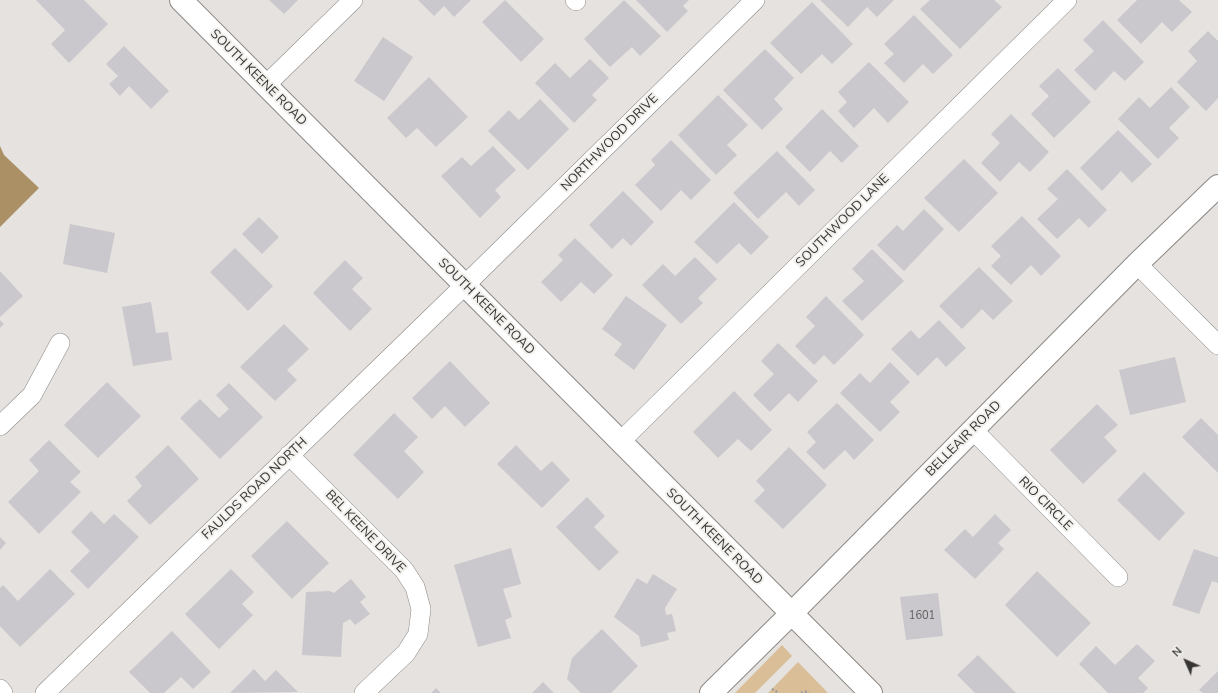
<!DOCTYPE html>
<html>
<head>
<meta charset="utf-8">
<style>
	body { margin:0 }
	#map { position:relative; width:1218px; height:693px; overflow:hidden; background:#e5e2df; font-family:"Nunito Sans",sans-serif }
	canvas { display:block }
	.north { position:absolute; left:1166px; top:641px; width:40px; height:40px; -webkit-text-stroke:3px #f2f0ec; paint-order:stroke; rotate:315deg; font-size:11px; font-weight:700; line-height:16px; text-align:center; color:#373635 }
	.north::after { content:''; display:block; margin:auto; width:14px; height:18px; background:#373635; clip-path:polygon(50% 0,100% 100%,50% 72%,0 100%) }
</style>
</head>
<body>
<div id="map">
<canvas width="1218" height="693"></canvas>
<div class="north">N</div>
</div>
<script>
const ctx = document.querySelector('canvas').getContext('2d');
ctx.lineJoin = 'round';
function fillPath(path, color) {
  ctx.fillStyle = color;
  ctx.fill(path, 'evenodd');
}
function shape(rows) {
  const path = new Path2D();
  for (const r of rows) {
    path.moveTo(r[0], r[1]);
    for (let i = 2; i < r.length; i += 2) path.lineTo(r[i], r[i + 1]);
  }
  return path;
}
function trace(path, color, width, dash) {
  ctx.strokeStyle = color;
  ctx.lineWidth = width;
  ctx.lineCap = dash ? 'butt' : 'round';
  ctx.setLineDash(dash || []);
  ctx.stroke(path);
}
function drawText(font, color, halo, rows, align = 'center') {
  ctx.font = font + ' "Nunito Sans",sans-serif';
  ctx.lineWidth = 4;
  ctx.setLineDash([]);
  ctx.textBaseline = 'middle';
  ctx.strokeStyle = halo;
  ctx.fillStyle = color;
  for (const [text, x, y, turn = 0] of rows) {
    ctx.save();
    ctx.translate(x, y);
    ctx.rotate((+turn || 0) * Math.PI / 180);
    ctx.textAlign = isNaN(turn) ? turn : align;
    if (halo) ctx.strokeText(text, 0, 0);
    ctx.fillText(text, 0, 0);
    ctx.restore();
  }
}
fillPath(shape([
	[782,645,792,656,755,693,735,693],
	[798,662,828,693,768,693]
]), '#d9be97');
fillPath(shape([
	[0,146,4,155,39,188,0,227]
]), '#ab9066');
fillPath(shape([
	[36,0,84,0,108,24,69,63,51,44,65,30],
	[269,0,298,0,284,14],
	[418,0,471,0,454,17,444,6,434,16],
	[505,0,544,39,521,62,482,22],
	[624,0,661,36,640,56,632,47,610,67,584,39],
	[636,0,689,0,683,6,688,11,667,32],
	[820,0,894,0,877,17,867,7,848,27],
	[930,0,994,0,1002,7,960,49,920,9],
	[1137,0,1179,0,1192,12,1172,32,1162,22,1141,44,1117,20],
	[812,2,853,44,832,64,822,54,801,74,770,43],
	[914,15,953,55,933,74,923,64,904,83,884,63,894,54,884,44],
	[1103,20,1144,62,1125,81,1114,71,1095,91,1074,70,1094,51,1083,40],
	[1208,31,1218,41,1218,98,1206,111,1177,82,1197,61,1188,51],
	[383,37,413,57,384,101,354,81],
	[124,46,169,91,151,109,129,86,120,96,109,84,118,76,106,64],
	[765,49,794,78,774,99,783,109,762,130,723,90],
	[590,59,609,78,592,95,597,100,574,123,535,83,555,63,570,78],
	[869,62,909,102,888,123,874,108,854,128,838,111,847,102,838,92],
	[1058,68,1091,102,1054,138,1031,114,1049,96,1039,86],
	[429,77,468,117,436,147,417,128,406,138,387,118],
	[1171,87,1190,107,1169,128,1179,138,1158,159,1118,119,1139,97,1150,108],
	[718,95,748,125,727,145,737,155,716,175,678,135],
	[540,99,569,129,528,170,488,131,509,110,519,120],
	[822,109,859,146,842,163,830,151,810,172,785,147],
	[1011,114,1049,152,1030,172,1019,162,1000,182,981,163,1000,143,991,134],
	[1118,130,1152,164,1132,183,1121,171,1102,191,1080,168],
	[671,140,711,180,691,200,681,190,661,211,635,185,655,165,651,160],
	[493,146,516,170,495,190,501,197,480,218,441,176,462,157,471,166],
	[777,151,815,190,799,206,786,192,758,219,733,193],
	[964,159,998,193,959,232,924,198],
	[1067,169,1107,210,1089,228,1079,218,1057,239,1037,219,1058,199,1047,189],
	[623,191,654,222,631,246,623,238,612,249,589,225],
	[734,202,769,237,751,255,739,243,717,264,694,242],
	[924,209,944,229,904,271,877,245,897,225,903,231],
	[1022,216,1061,256,1041,276,1031,265,1011,285,991,266,1001,256,991,246],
	[259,217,279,237,262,254,242,234],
	[70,224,115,233,107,273,63,264],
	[575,238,613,275,594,294,581,282,561,302,541,282,563,260,558,255],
	[235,248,273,286,248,311,210,272],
	[872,249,904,281,862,321,842,301,864,281,852,269],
	[695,257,717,279,698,298,703,303,681,324,642,285,663,264,675,276],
	[345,260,363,278,352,289,372,309,350,331,313,293],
	[979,267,1013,301,993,320,982,309,962,329,939,306],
	[0,271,23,296,0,317],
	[626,296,667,325,634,370,614,355,622,344,602,329],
	[826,296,864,335,834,365,824,355,814,365,795,346,815,326,806,317],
	[151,302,156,333,168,332,172,360,133,366,122,307],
	[0,320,4,324,0,328],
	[939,320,966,348,946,367,937,357,918,376,891,349,911,330,919,339],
	[284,324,309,349,287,370,297,380,275,401,240,367],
	[778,343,818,381,798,402,789,393,770,412,753,395,774,374,761,361],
	[1175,357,1186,402,1130,415,1119,370],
	[450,361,490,403,465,427,445,406,432,419,412,398],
	[890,362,910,382,890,402,900,412,880,432,840,393,860,373,870,383],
	[107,382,141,416,98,458,64,425],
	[229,383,263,417,220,459,180,418,200,399,219,418,229,409,216,395],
	[734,391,772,430,751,451,738,439,718,458,693,432],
	[837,403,874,440,854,460,845,450,824,470,806,452,816,442,807,432],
	[1097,404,1118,425,1104,437,1117,451,1083,484,1050,450],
	[394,413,418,437,404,451,424,472,398,499,353,455],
	[1201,418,1218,435,1218,473,1182,437],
	[49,440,81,472,70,482,81,492,39,534,8,502,39,471,29,460],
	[168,445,199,479,150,525,127,501,142,486,135,477],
	[516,445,541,471,552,461,570,480,542,508,497,464],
	[789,447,827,485,783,529,754,501,765,490,756,481],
	[1144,472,1185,513,1159,541,1117,500],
	[587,497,605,516,594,527,619,552,599,571,556,527],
	[91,511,104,524,114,514,139,537,88,589,70,571,90,551,71,532],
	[995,514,1011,530,998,543,1004,549,975,579,944,550,965,529,973,537],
	[287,521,329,563,292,599,251,556],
	[0,537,6,543,0,550],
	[511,548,521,584,503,589,512,617,505,620,511,638,478,647,454,565],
	[1194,549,1218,557,1218,583,1212,581,1199,614,1172,605],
	[50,569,75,594,20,647,0,626,0,588,3,585,18,601],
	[231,569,254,592,242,604,253,615,219,649,185,614],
	[1037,571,1091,623,1057,657,1005,605],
	[653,574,677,589,665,608,666,615,672,614,676,631,667,633,669,640,641,647,639,636,614,617,637,578,647,584],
	[351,579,366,597,360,602,370,614,355,625,350,619,343,623,341,657,302,655,306,592,330,591,334,593],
	[938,593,943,636,906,640,900,597],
	[602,629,638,666,611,693,581,693,567,679,572,658],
	[172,631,211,672,193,689,181,677,164,693,150,693,129,672],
	[1137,644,1155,661,1138,678,1148,688,1143,693,1108,693,1079,664,1096,646,1115,665],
	[978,655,1016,693,975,693,957,675],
	[254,669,265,681,276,670,298,692,230,693],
	[1218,671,1218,693,1203,693,1199,690],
	[543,682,554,693,532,693],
	[436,688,441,693,431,693]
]), '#cac8cc');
const minor = shape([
	[575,0,576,1],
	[265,86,353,0],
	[1137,264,1218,345],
	[0,426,32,395,60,343],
	[973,430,1118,577],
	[620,442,1067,0],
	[289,455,404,570,415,587,421,609,418,634,406,653,364,693],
	[0,689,3,693],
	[45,693,465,285,755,0]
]);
const secondary = shape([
	[181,0,871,693],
	[711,693,791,614,1137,264,1218,186]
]);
trace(minor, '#8c8986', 20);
trace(secondary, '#8c8986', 24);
trace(shape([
	[772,689,779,693],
	[801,693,809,691]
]), '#9d9b98', 2.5, [2, 2]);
trace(minor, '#fff', 19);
trace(secondary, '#fff', 22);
drawText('11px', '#5c5a5b', null, [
	["1601",922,616]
]);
drawText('13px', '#373635', '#f2f0ec', [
	["SOUTH KEENE ROAD",258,78,45],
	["NORTHWOOD DRIVE",610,143,-45],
	["SOUTHWOOD LANE",843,221,-45],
	["SOUTH KEENE ROAD",486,307,45],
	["BELLEAIR ROAD",964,439,-45],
	["FAULDS ROAD NORTH",255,489,-44],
	["RIO CIRCLE",1045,504,45],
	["BEL KEENE DRIVE",365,532,46],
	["SOUTH KEENE ROAD",714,537,45]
]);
</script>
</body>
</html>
